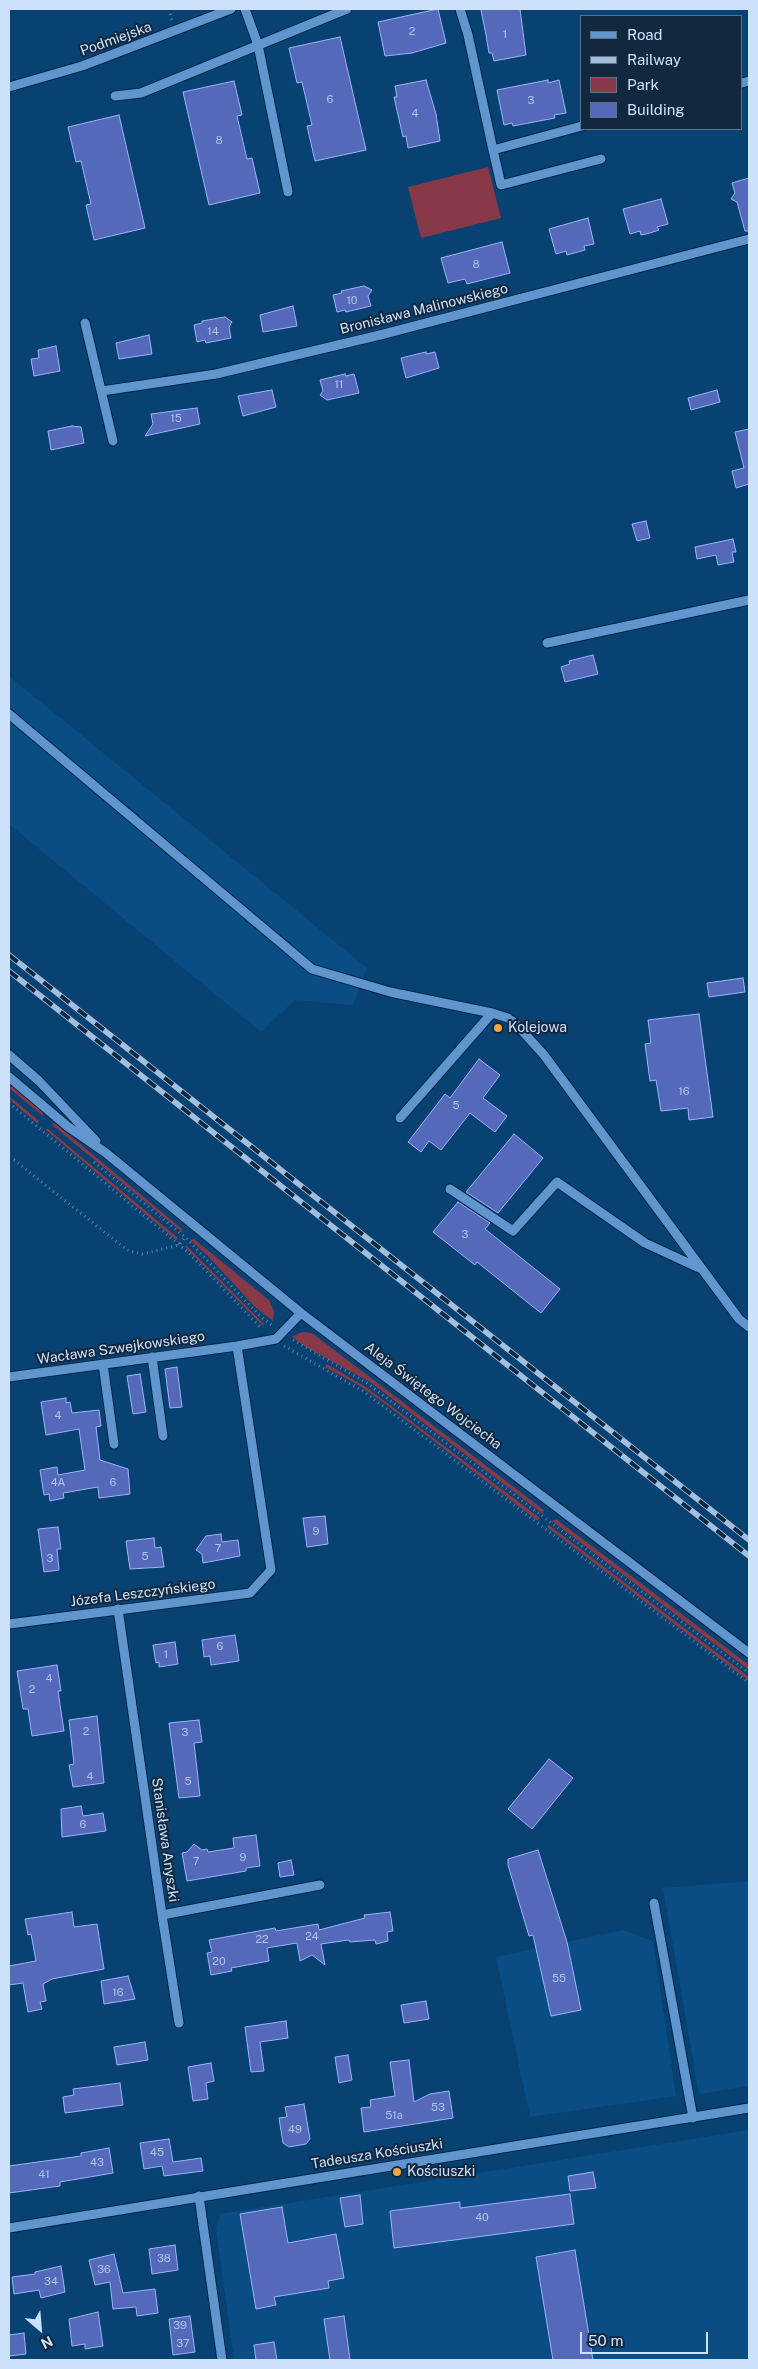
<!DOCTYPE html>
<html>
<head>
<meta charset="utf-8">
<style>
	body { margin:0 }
	#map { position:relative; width:758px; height:2369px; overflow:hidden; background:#074273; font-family:"Public Sans",sans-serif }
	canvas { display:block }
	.frame { position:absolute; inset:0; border:10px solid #cce2fa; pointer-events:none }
	.legend { position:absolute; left:580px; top:15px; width:162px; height:115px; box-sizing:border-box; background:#12283f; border:1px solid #5c728a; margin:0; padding:6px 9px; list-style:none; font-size:15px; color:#cce2fa }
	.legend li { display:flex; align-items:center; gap:10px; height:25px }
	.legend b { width:25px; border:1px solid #5c728a }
	.north { position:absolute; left:15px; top:2304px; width:50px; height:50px; -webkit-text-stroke:4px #12283f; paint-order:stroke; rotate:153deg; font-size:14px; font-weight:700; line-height:20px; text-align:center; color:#cce2fa }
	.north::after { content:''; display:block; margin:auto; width:18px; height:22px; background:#cce2fa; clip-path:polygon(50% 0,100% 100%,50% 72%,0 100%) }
	.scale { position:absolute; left:580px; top:2332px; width:128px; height:22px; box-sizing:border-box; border:2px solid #cce2fa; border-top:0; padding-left:6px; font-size:15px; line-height:18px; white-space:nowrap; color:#cce2fa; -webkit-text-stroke:4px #12283f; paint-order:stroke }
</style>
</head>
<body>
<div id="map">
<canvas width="758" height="2369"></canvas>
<div class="frame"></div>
<ul class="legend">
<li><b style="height:6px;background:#6096cd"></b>Road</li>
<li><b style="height:6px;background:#a2c0dd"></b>Railway</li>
<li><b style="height:14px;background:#873948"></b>Park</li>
<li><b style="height:14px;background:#5469b9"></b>Building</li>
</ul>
<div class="north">N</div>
<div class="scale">50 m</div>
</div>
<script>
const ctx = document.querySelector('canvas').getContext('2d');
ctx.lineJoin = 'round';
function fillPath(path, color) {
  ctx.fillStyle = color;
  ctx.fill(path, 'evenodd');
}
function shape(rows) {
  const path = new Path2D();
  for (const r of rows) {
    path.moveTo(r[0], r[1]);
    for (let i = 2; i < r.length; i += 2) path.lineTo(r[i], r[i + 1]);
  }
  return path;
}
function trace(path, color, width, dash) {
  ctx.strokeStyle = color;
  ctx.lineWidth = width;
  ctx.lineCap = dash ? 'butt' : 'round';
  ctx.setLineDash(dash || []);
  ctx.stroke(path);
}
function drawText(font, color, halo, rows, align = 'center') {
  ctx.font = font + ' "Public Sans",sans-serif';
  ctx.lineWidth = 4;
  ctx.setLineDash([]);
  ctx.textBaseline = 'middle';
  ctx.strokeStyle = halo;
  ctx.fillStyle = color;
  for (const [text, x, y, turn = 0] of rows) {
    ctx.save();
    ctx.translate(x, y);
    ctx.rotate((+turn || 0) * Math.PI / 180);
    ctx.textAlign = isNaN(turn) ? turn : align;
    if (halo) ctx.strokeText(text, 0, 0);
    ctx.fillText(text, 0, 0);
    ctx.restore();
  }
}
fillPath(shape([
	[9,676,367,968,353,1005,295,1000,261,1032,9,824],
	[749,1881,749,2086,699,2094,663,1888],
	[623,1930,653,1941,676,2096,530,2117,496,1957],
	[749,2130,749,2360,234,2360,216,2228,220,2214]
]), '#0a4d84');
fillPath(shape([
	[488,167,501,218,421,238,408,187],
	[9,1084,43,1112,43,1116,9,1088],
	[9,1096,39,1121,37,1123,25,1113,9,1099],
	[55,1123,182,1229,183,1233,51,1124],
	[47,1128,178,1238,176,1240,46,1130],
	[194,1239,269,1300,274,1311,273,1321,255,1307,207,1255,190,1240],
	[186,1245,264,1324,263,1326,185,1247],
	[302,1332,312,1333,544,1510,543,1514,370,1382,306,1347,292,1337],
	[327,1364,366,1387,540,1518,538,1521,388,1406,360,1386,325,1367],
	[556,1519,749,1665,749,1670,552,1521],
	[549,1525,749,1677,749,1681,547,1527]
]), '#873948');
const building = shape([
	[438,9,446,43,412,53,385,56,378,22,438,9],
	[484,9,520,9,526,55,494,61,492,53,489,53,486,35,481,10,484,9],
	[340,37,366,150,315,161,307,126,312,125,302,82,297,83,289,48,340,37],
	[426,80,436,114,440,141,408,148,406,136,403,137,394,97,397,97,395,86,426,80],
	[548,80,548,83,559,80,566,113,554,115,555,118,513,126,512,123,504,125,497,90,548,80],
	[234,81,242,115,237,116,247,159,252,158,260,193,209,205,183,92,234,81],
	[119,115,145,228,94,240,86,205,91,204,81,161,76,162,68,127,119,115],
	[749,178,749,231,745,231,737,202,731,199,735,193,732,183,749,178],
	[661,199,668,224,657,227,659,230,650,233,641,235,640,231,630,234,623,209,661,199],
	[588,218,594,244,584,246,585,250,567,255,566,251,556,254,549,229,588,218],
	[502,242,510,273,467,284,465,279,448,283,441,258,502,242],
	[364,286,372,290,368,296,371,306,346,312,345,310,337,312,333,295,342,293,341,291,364,286],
	[293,306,297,326,263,332,260,315,293,306],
	[225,317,232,322,229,327,231,338,206,343,205,340,197,342,194,325,202,323,202,321,225,317],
	[149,335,152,354,119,359,116,343,149,335],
	[56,346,60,371,34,376,31,359,39,358,38,350,56,346],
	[426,352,426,354,435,352,439,368,406,378,401,358,426,352],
	[345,374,346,376,354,374,359,393,327,400,320,395,323,391,320,380,345,374],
	[272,390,276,407,243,416,238,396,272,390],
	[717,390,720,402,691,410,688,398,717,390],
	[197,408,200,424,145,436,153,424,151,414,197,408],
	[72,426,81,427,84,443,51,450,48,431,72,426],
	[749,429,749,484,736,488,732,471,744,468,735,432,749,429],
	[646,521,650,538,637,541,632,524,646,521],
	[733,539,736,552,732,552,734,562,718,565,716,555,697,559,695,547,733,539],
	[593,655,598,674,565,682,561,667,570,664,569,661,593,655],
	[743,978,745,992,709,997,707,983,743,978],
	[699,1014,713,1117,689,1120,688,1108,661,1111,656,1080,650,1081,645,1044,651,1043,648,1020,699,1014],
	[479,1059,500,1075,483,1098,507,1116,495,1132,470,1113,441,1150,429,1141,421,1152,408,1142,445,1094,450,1098,479,1059],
	[514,1134,543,1158,498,1213,466,1192,514,1134],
	[458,1202,490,1223,485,1229,560,1289,541,1313,477,1262,475,1265,433,1232,458,1202],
	[177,1367,182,1407,170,1408,165,1369,177,1367],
	[140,1374,146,1412,133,1414,127,1376,140,1374],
	[66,1398,66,1403,70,1402,72,1413,99,1410,101,1426,96,1427,100,1460,128,1469,130,1494,99,1498,98,1487,63,1493,64,1498,50,1501,49,1494,44,1495,40,1470,57,1467,58,1475,85,1470,79,1429,46,1435,41,1402,66,1398],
	[325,1516,328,1544,307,1547,303,1518,325,1516],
	[58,1527,61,1549,57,1549,59,1570,44,1572,38,1529,58,1527],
	[221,1534,222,1542,238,1540,240,1556,203,1563,202,1554,196,1550,206,1536,221,1534],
	[154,1538,155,1548,161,1547,164,1567,130,1569,126,1541,154,1538],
	[235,1635,239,1661,211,1665,210,1656,204,1657,202,1640,235,1635],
	[175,1642,178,1664,159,1667,159,1662,156,1663,153,1645,175,1642],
	[57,1665,61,1691,58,1691,64,1731,32,1736,28,1709,23,1709,17,1671,57,1665],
	[97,1716,104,1783,73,1787,69,1765,74,1764,69,1720,97,1716],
	[199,1720,202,1742,194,1743,200,1796,179,1798,169,1723,199,1720],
	[549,1759,573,1778,532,1829,508,1809,549,1759],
	[81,1806,83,1816,103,1813,106,1831,62,1837,61,1809,81,1806],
	[256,1835,260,1866,246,1868,246,1871,187,1881,182,1853,187,1852,194,1844,202,1850,207,1849,208,1852,234,1848,233,1838,256,1835],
	[538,1850,567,1942,581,2010,551,2016,533,1935,529,1936,508,1865,508,1859,538,1850],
	[291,1860,294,1875,280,1877,278,1863,291,1860],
	[72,1912,74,1927,97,1924,104,1969,52,1979,43,1984,46,2001,40,2002,42,2009,28,2012,23,1983,9,1985,9,1966,36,1961,31,1934,28,1935,25,1919,72,1912],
	[390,1912,393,1931,387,1932,388,1941,376,1944,375,1940,350,1942,349,1940,321,1944,325,1965,312,1955,300,1961,297,1943,267,1948,269,1961,231,1968,232,1971,211,1975,207,1953,212,1952,209,1940,275,1928,276,1931,318,1924,319,1930,365,1918,364,1915,390,1912],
	[128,1976,135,1999,104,2004,101,1981,128,1976],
	[426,2001,429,2019,404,2023,401,2005,426,2001],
	[286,2021,288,2038,260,2042,264,2071,251,2072,245,2027,286,2021],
	[145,2042,148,2060,117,2065,114,2047,145,2042],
	[348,2055,352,2080,339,2083,335,2057,348,2055],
	[409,2060,414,2102,430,2094,449,2091,453,2118,364,2132,361,2108,371,2107,370,2100,395,2096,390,2062,409,2060],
	[211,2063,214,2081,206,2083,208,2099,193,2101,188,2067,211,2063],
	[120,2083,123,2105,65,2113,63,2097,74,2095,73,2089,120,2083],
	[304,2104,310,2139,306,2144,289,2147,283,2143,279,2118,287,2117,285,2107,304,2104],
	[169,2139,173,2162,201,2158,203,2171,164,2176,162,2166,144,2169,140,2143,169,2139],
	[109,2148,113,2173,60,2182,60,2186,9,2193,9,2166,81,2156,81,2153,109,2148],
	[593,2172,596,2188,570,2191,568,2176,593,2172],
	[570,2194,574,2224,394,2248,390,2211,460,2202,460,2208,570,2194],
	[360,2195,363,2224,345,2227,340,2198,360,2195],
	[282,2207,288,2243,336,2234,344,2278,328,2281,329,2288,274,2297,276,2305,256,2309,240,2214,282,2207],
	[175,2245,178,2270,152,2274,149,2249,175,2245],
	[575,2250,593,2360,553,2360,536,2257,575,2250],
	[114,2254,123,2293,155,2289,158,2313,137,2316,136,2307,113,2309,110,2282,95,2285,89,2260,114,2254],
	[61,2266,65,2292,41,2298,39,2290,14,2294,12,2277,35,2274,35,2272,61,2266],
	[98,2312,103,2346,85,2349,85,2344,72,2346,69,2319,98,2312],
	[190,2316,195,2352,173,2355,169,2319,190,2316],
	[344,2316,350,2360,330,2360,324,2319,344,2316],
	[24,2333,26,2354,9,2356,9,2335,24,2333],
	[274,2342,277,2360,256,2360,254,2345,274,2342]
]);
fillPath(building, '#5469b9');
trace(building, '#9eb3f8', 1);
const minor = shape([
	[245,9,258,45,288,192],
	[460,9,468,35,493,150,582,126],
	[742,83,749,81],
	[9,87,82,66,231,9],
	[115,96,141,93,347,9],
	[493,150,501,185,601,159],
	[85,323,113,441],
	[102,391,216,374,380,335,749,239],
	[547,643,749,600],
	[9,714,312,969,390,992,492,1013,508,1018,516,1024,544,1055,702,1269,739,1319,749,1327],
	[9,1055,39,1081,96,1141],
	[9,1077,67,1126,106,1153,301,1313,749,1653],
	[400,1118,492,1013],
	[450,1189,513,1231,557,1182,645,1243,699,1268],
	[237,1346,276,1339,301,1313],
	[152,1357,163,1436],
	[103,1364,114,1444],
	[9,1377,237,1346,271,1570,250,1593,9,1624],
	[118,1609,162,1915,320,1885],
	[654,1903,693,2118],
	[162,1915,179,2023],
	[199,2196,222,2360],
	[9,2228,749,2108]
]);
trace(minor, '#00274c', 11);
trace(shape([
	[169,9,172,20],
	[9,1103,188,1252,261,1328],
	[9,1161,14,1160,127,1250,142,1254,179,1245,186,1236],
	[94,1162,185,1237,260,1316,273,1326],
	[293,1340,367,1383,749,1673],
	[284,1346,363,1391,749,1683]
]), '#5985ab', 3, [1, 4]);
trace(minor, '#6096cd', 9);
const rail = shape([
	[9,955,749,1540],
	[9,971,749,1556]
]);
trace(rail, '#a2c0dd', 5.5);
trace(rail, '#12283f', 4, [11]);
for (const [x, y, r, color] of [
	[498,1028,5,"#f1a640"],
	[397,2172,5,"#f1a640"]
]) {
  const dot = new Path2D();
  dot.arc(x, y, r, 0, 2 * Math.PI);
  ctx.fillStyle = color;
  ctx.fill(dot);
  trace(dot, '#12283f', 2);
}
drawText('11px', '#aec4ea', null, [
	["2",412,32],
	["1",505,35],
	["6",330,100],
	["3",531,101],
	["4",415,114],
	["8",219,141],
	["8",476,265],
	["10",352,301],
	["14",213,332],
	["11",339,385],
	["15",176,419],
	["16",684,1092],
	["5",456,1106],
	["3",465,1235],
	["4",58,1416],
	["4A",58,1483],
	["6",113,1483],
	["9",316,1532],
	["7",218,1549],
	["5",145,1557],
	["3",50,1559],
	["6",220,1647],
	["1",166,1655],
	["4",49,1679],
	["2",32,1690],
	["2",86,1732],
	["3",185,1733],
	["4",90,1777],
	["5",188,1782],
	["6",83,1825],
	["9",243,1858],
	["7",196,1862],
	["24",312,1937],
	["22",262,1940],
	["20",219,1962],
	["55",559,1979],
	["16",118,1993],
	["53",438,2108],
	["51a",394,2116],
	["49",295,2130],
	["45",157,2153],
	["43",97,2163],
	["41",44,2175],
	["40",482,2218],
	["38",164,2259],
	["36",104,2270],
	["34",51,2282],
	["39",180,2326],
	["37",183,2344]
]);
drawText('14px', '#cce2fa', '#12283f', [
	["Podmiejska",116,39,-20],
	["Bronisława Malinowskiego",424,309,-14],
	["Wacława Szwejkowskiego",121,1348,-8],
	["Aleja Świętego Wojciecha",433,1396,37],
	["Józefa Leszczyńskiego",143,1593,-7],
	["Stanisława Anyszki",165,1840,82],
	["Tadeusza Kościuszki",377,2154,-9]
]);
drawText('14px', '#cce2fa', '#12283f', [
	["Kolejowa",508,1028],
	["Kościuszki",407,2172]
], 'left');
</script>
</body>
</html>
